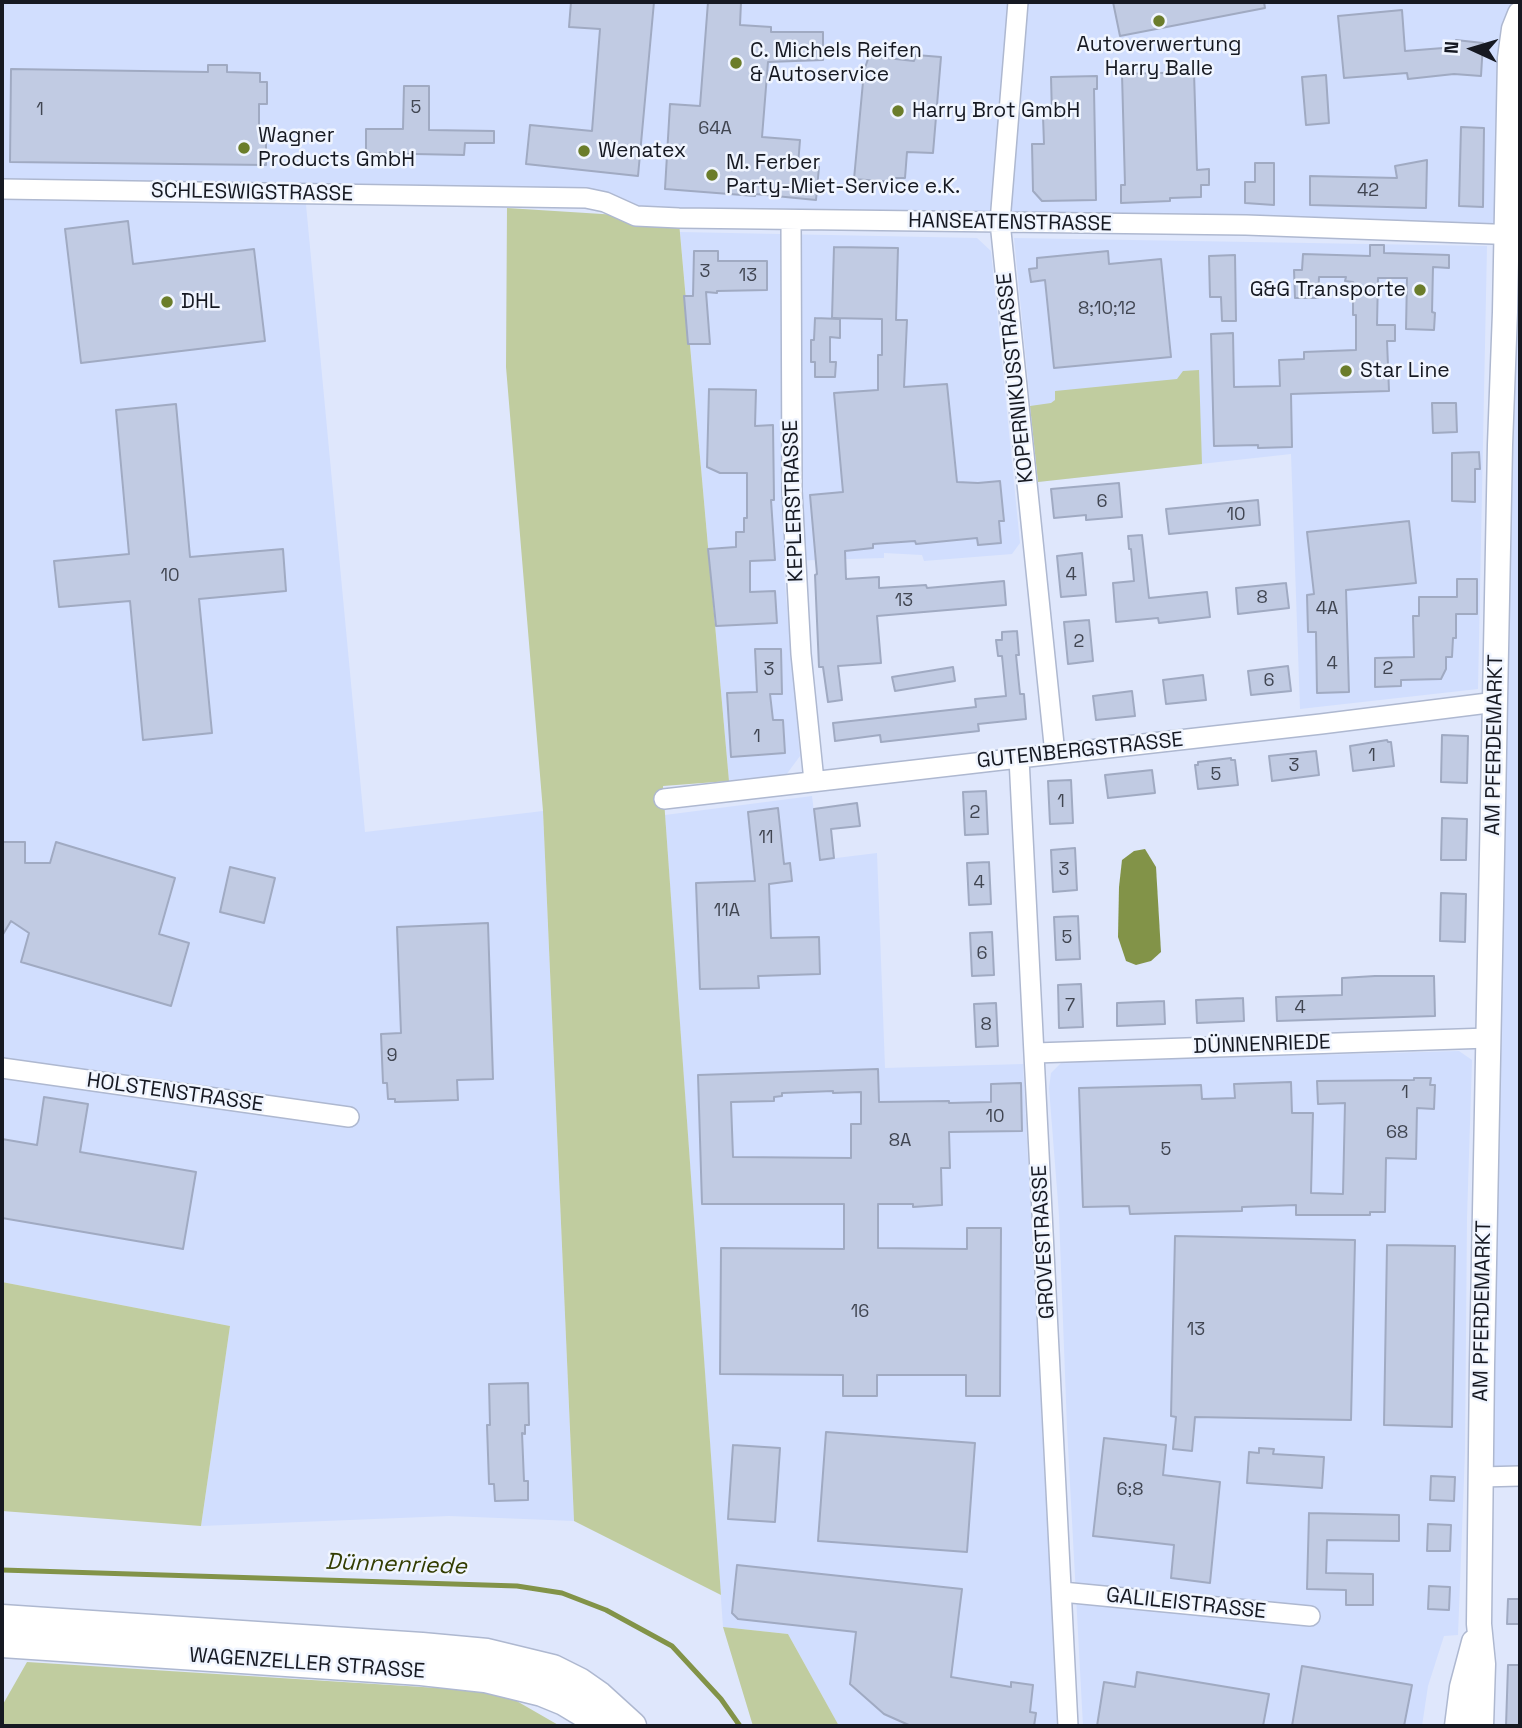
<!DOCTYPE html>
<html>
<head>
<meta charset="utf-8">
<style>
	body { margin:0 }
	#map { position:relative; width:1522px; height:1728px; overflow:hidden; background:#dfe7fc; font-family:"Space Grotesk",sans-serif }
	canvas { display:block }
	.frame { position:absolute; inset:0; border:4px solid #161922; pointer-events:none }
	.north { position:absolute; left:1438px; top:14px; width:70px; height:70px; -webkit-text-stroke:5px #f0f5ff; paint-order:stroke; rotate:274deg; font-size:19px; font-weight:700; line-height:28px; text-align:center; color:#161922 }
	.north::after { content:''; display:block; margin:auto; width:24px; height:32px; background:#161922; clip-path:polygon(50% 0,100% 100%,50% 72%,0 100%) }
</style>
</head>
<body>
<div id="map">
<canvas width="1522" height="1728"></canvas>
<div class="frame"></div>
<div class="north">N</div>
</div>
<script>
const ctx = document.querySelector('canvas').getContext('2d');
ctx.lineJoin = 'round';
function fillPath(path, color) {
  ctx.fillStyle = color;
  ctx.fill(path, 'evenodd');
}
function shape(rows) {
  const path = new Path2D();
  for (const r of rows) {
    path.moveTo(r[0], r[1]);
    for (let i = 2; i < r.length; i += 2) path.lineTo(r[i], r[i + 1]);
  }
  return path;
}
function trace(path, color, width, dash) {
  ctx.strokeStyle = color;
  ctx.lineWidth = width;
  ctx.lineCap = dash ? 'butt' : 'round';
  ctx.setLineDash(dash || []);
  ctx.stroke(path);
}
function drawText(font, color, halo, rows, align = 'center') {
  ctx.font = font + ' "Space Grotesk",sans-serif';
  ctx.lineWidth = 5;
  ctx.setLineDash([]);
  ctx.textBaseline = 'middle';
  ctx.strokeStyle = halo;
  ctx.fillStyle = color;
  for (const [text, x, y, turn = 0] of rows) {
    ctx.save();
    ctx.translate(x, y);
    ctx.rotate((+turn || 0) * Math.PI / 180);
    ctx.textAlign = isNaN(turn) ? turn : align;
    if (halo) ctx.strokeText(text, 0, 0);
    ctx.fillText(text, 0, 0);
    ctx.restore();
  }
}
fillPath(shape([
	[2,2,1520,2,1507,235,679,218,605,202,305,194,365,832,543,811,574,1521,449,1516,201,1526,230,1326,2,1282],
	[680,232,977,238,991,251,1020,543,1012,554,924,561,922,555,884,553,884,558,783,561,800,756,786,775,729,781],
	[1014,238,1487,246,1478,689,1300,709,1291,454,1038,482],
	[1520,258,1520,1472,1493,1473,1514,266],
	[812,796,820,860,877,853,885,1068,1023,1064,1058,1726,839,1726,788,1634,723,1627,665,815],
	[1459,1051,1472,1060,1467,1218,1465,1452,1458,1635,1444,1636,1428,1686,1422,1726,1083,1726,1067,1428,1059,1215,1049,1088,1051,1073,1062,1062]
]), '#d1defe');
fillPath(shape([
	[507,208,618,215,679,222,729,781,663,786,721,1595,574,1521,543,811,506,367],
	[1199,370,1202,464,1038,482,1030,406,1051,403,1055,400,1055,391,1177,379,1183,371],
	[2,1282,230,1326,201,1526,2,1511],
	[723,1627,788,1634,839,1726,753,1726],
	[27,1662,501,1692,560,1726,2,1726,2,1706]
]), '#c0cc9f');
fillPath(shape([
	[1145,849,1156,867,1161,952,1151,961,1136,965,1126,961,1118,937,1119,887,1122,860,1134,851]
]), '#829348');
trace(shape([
	[2,1570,517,1586,562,1593,606,1610,672,1646,721,1699,740,1726]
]), '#829348', 5);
const building = shape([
	[571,2,654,2,638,176,526,164,530,125,592,131,600,29,569,27,571,2],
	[708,2,741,2,740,25,771,27,771,32,823,32,823,60,768,62,762,137,800,140,798,165,819,167,816,200,755,194,755,196,665,189,670,104,700,106,708,2],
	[1113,2,1264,2,1265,8,1120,36,1113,2],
	[1402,10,1405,51,1456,47,1456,40,1483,43,1481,76,1454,74,1408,79,1407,73,1344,78,1338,16,1402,10],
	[916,55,941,57,933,153,907,152,905,178,893,178,892,182,854,179,864,71,869,56,914,61,916,55],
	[208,65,227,65,227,72,260,73,260,82,267,82,267,104,259,104,259,132,266,132,266,165,10,162,11,69,208,72,208,65],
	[1194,72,1197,170,1209,169,1209,185,1201,185,1201,197,1170,198,1170,201,1121,203,1121,185,1125,185,1122,74,1194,72],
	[1326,75,1329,123,1306,125,1302,77,1326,75],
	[1097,76,1097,89,1094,89,1096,200,1042,201,1033,191,1032,144,1044,144,1043,116,1052,116,1051,77,1097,76],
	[404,86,429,86,429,130,494,131,494,143,465,143,464,155,366,153,366,129,403,129,404,86],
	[1461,127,1484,128,1483,207,1459,206,1461,127],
	[1427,160,1426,208,1310,205,1310,176,1397,178,1395,166,1427,160],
	[1255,163,1274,163,1274,205,1245,203,1245,182,1255,182,1255,163],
	[128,221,133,264,254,249,265,341,81,363,65,229,128,221],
	[1370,245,1384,245,1384,253,1449,255,1449,268,1433,267,1432,312,1435,313,1434,330,1406,329,1407,278,1378,278,1377,325,1395,325,1395,341,1387,341,1389,391,1291,394,1292,447,1258,448,1258,445,1214,446,1211,334,1233,333,1234,387,1280,386,1279,360,1304,359,1304,352,1356,350,1356,315,1353,315,1353,282,1345,281,1346,277,1319,277,1318,298,1295,298,1294,270,1302,270,1303,254,1370,256,1370,245],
	[834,247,898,248,896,320,907,320,904,387,947,384,957,482,978,483,1000,481,1004,521,999,521,1001,543,978,545,977,538,916,544,915,541,873,544,873,548,845,551,846,579,879,577,879,588,926,585,927,588,1004,581,1006,605,877,616,881,663,838,666,842,700,828,702,823,667,819,667,815,575,817,574,810,495,843,492,834,393,878,390,878,355,882,355,882,319,832,318,834,247],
	[694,251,718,251,718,261,767,261,767,290,717,291,717,293,706,292,710,344,688,344,684,296,693,296,694,251],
	[1108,251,1109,264,1161,259,1171,357,1054,368,1045,280,1031,282,1029,269,1037,268,1037,258,1108,251],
	[1235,255,1236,321,1222,321,1221,297,1210,297,1209,256,1235,255],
	[815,318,840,319,840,338,830,337,830,362,836,362,835,377,815,377,815,362,811,362,811,340,814,340,815,318],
	[709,389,756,390,755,426,773,425,774,500,771,500,775,560,750,561,750,592,775,591,777,623,716,626,708,549,736,547,736,532,744,532,744,518,747,518,747,473,720,473,707,467,709,389],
	[1432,403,1456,403,1457,432,1433,433,1432,403],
	[176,404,190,557,283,549,286,591,199,599,212,733,143,740,130,601,59,607,54,561,129,554,116,410,176,404],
	[1479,452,1480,469,1475,469,1475,502,1452,501,1452,453,1479,452],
	[1119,483,1122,517,1086,520,1086,515,1054,518,1051,489,1119,483],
	[1258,500,1260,525,1169,534,1166,509,1258,500],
	[1409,521,1416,583,1346,590,1349,692,1317,693,1316,632,1308,632,1307,595,1314,594,1307,532,1409,521],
	[1142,535,1149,598,1207,592,1210,617,1159,623,1158,618,1116,622,1113,583,1134,581,1131,549,1129,549,1128,536,1142,535],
	[1082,553,1086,595,1061,597,1057,556,1082,553],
	[1457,579,1477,579,1477,614,1456,614,1456,638,1453,638,1452,657,1446,657,1446,669,1441,679,1401,680,1401,686,1375,687,1375,658,1414,657,1413,616,1419,616,1419,597,1457,597,1457,579],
	[1286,583,1289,608,1238,614,1236,588,1286,583],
	[1089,620,1093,661,1068,664,1064,622,1089,620],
	[1017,631,1019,655,1016,655,1020,694,1024,694,1026,719,978,724,979,731,881,742,880,735,835,741,833,723,976,707,975,699,1006,696,1002,656,998,656,996,640,1002,640,1002,632,1017,631],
	[755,649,781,649,782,694,770,694,773,720,783,720,785,753,731,757,727,693,757,692,755,649],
	[1288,666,1291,691,1251,695,1248,671,1288,666],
	[953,667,955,681,895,691,892,677,953,667],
	[1203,675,1206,700,1166,704,1163,680,1203,675],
	[1132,691,1135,716,1096,720,1093,696,1132,691],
	[1442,735,1468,736,1467,783,1441,782,1442,735],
	[1387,740,1388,742,1391,742,1394,766,1353,771,1350,746,1387,740],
	[1316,751,1319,775,1272,781,1269,756,1316,751],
	[1231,758,1231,760,1235,760,1238,785,1198,789,1195,765,1198,765,1198,762,1231,758],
	[1152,770,1155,793,1108,798,1105,775,1152,770],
	[1071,780,1073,823,1050,824,1048,781,1071,780],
	[986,791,988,834,965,835,963,792,986,791],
	[857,803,860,826,831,829,834,858,820,860,814,809,857,803],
	[778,808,784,864,790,863,792,881,769,884,771,938,819,937,820,974,758,976,759,988,700,989,696,883,755,881,748,812,778,808],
	[1442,818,1467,819,1466,860,1441,860,1442,818],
	[2,842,25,842,25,863,50,863,56,842,175,878,159,934,189,943,171,1006,21,962,29,933,11,921,2,936,2,842],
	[1075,848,1077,890,1053,892,1051,850,1075,848],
	[989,862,991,904,969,905,967,863,989,862],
	[230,867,275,878,264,923,220,912,230,867],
	[1441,893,1466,894,1465,942,1440,941,1441,893],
	[1078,916,1080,959,1056,960,1054,917,1078,916],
	[488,923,493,1079,457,1080,458,1100,395,1102,395,1099,388,1099,387,1083,383,1083,381,1034,401,1033,397,927,488,923],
	[992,932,994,975,972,976,970,933,992,932],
	[1375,976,1434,976,1435,1016,1277,1021,1276,997,1342,995,1342,978,1375,976],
	[1081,984,1083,1027,1059,1028,1058,985,1081,984],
	[1243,998,1244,1021,1197,1023,1196,1000,1243,998],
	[1164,1001,1165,1024,1117,1026,1117,1003,1164,1001],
	[996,1003,998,1046,976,1047,974,1004,996,1003],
	[878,1069,879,1102,949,1101,949,1103,991,1102,991,1084,1021,1083,1022,1131,949,1132,950,1168,941,1168,942,1205,913,1207,913,1204,878,1204,878,1248,967,1249,967,1228,1001,1228,1000,1396,966,1396,966,1375,877,1375,877,1396,843,1396,843,1375,720,1374,721,1248,844,1249,844,1204,702,1204,698,1075,878,1069],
	[833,1091,833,1093,861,1092,861,1124,851,1124,851,1158,733,1157,731,1102,774,1101,774,1097,782,1096,782,1093,833,1091],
	[1414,1078,1431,1078,1430,1085,1435,1085,1434,1109,1417,1108,1416,1159,1386,1158,1385,1212,1370,1212,1370,1215,1296,1215,1296,1205,1242,1207,1242,1211,1130,1214,1129,1206,1083,1207,1079,1088,1201,1085,1202,1099,1235,1098,1234,1084,1291,1082,1292,1113,1313,1113,1311,1193,1343,1194,1345,1103,1318,1104,1317,1081,1414,1080,1414,1078],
	[44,1097,88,1104,80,1152,196,1172,183,1249,2,1218,2,1139,37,1145,44,1097],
	[1175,1236,1355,1240,1351,1420,1195,1417,1192,1451,1173,1449,1176,1417,1171,1416,1175,1236],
	[1387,1245,1455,1246,1452,1427,1384,1425,1387,1245],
	[528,1383,529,1425,525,1425,525,1434,522,1433,524,1481,528,1481,528,1500,495,1501,494,1484,489,1484,487,1425,490,1425,489,1384,528,1383],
	[826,1432,975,1443,967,1552,818,1541,826,1432],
	[1104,1438,1166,1445,1163,1475,1220,1482,1210,1583,1171,1578,1174,1545,1093,1536,1104,1438],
	[733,1445,780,1448,775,1522,728,1519,733,1445],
	[1259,1448,1274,1449,1273,1454,1324,1457,1322,1488,1247,1483,1249,1452,1259,1453,1259,1448],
	[1431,1476,1455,1477,1454,1501,1430,1500,1431,1476],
	[1309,1513,1399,1515,1399,1541,1327,1540,1326,1573,1373,1574,1373,1605,1346,1605,1346,1590,1307,1589,1309,1513],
	[1428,1524,1451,1525,1450,1551,1427,1551,1428,1524],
	[737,1565,962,1589,951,1677,1011,1687,1011,1682,1033,1685,1030,1712,1036,1713,1034,1726,911,1726,884,1714,850,1684,856,1632,738,1619,732,1613,737,1565],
	[1429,1586,1450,1587,1449,1610,1428,1609,1429,1586],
	[1508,1599,1520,1599,1520,1624,1507,1624,1508,1599],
	[1508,1665,1520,1665,1520,1726,1506,1726,1508,1665],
	[1302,1666,1412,1685,1404,1726,1292,1726,1302,1666],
	[1137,1672,1269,1694,1263,1726,1097,1726,1104,1682,1135,1687,1137,1672]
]);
fillPath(building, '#c1cbe3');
trace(building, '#a0aac2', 2);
const minor = shape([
	[1018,2,1000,222,1055,754],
	[2,189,586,198,605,202,636,216,679,218,1246,225,1520,235],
	[791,220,792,491,801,654,814,781],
	[1019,758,1068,1726],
	[664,799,1019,758,1321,724,1496,702],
	[1035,1053,1489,1038],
	[2,1068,349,1117],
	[1481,1477,1520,1476],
	[1062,1592,1310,1616]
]);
const tertiary = shape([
	[1457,1726,1462,1687,1474,1642],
	[1481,1726,1483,1664,1479,1624,1482,1365,1500,445,1505,312,1510,58,1514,29,1520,14]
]);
const secondary = shape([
	[2,1619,422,1647,487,1653,553,1669,579,1682,599,1696,632,1726],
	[2,1643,421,1671,485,1678,542,1692,564,1701,589,1716,601,1726]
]);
trace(minor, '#aeb8d0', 22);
trace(tertiary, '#aeb8d0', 27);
trace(secondary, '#aeb8d0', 31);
trace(minor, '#fff', 19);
trace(tertiary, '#fff', 24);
trace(secondary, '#fff', 28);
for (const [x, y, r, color] of [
	[1159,21,7,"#6b7d2b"],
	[736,63,7,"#6b7d2b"],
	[898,111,7,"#6b7d2b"],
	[244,148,7,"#6b7d2b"],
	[584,151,7,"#6b7d2b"],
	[712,175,7,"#6b7d2b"],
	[1420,290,7,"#6b7d2b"],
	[167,302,7,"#6b7d2b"],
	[1346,371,7,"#6b7d2b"]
]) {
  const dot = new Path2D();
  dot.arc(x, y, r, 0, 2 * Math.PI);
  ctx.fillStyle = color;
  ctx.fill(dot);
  trace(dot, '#f0f5ff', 2.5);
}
drawText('18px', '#414652', null, [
	["5",416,108],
	["1",40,110],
	["64A",715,129],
	["42",1368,191],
	["3",705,272],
	["13",748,276],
	["8;10;12",1107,309],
	["6",1102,502],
	["10",1236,515],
	["4",1071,575],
	["10",170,576],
	["8",1262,598],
	["13",904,601],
	["4A",1327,609],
	["2",1079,642],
	["4",1332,664],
	["2",1388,669],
	["3",769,670],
	["6",1269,681],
	["1",757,737],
	["1",1372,756],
	["3",1294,766],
	["5",1216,775],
	["1",1061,802],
	["2",975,813],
	["11",766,838],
	["3",1064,870],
	["4",979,883],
	["11A",727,911],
	["5",1067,938],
	["6",982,954],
	["7",1070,1006],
	["4",1300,1008],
	["8",986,1025],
	["9",392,1056],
	["1",1405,1093],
	["10",995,1117],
	["68",1397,1133],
	["8A",900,1141],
	["5",1166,1150],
	["16",860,1312],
	["13",1196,1330],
	["6;8",1130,1490]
]);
drawText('21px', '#161922', '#f0f5ff', [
	["Autoverwertung",1159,45,"center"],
	["Harry Balle",1159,69,"center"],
	["C. Michels Reifen",750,51],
	["& Autoservice",750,75],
	["Harry Brot GmbH",912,111],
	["Wagner",258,136],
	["Products GmbH",258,160],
	["Wenatex",598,151],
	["M. Ferber",726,163],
	["Party-Miet-Service e.K.",726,187],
	["G&G Transporte",1406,290,"right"],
	["DHL",181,302],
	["Star Line",1360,371]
], 'left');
drawText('21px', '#161922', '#f0f5ff', [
	["SCHLESWIGSTRASSE",252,193,1],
	["HANSEATENSTRASSE",1010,223,1],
	["KOPERNIKUSSTRASSE",1016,378,-96],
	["KEPLERSTRASSE",794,501,-92],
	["AM PFERDEMARKT",1495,745,-89],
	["GUTENBERGSTRASSE",1080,751,-6],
	["DÜNNENRIEDE",1262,1045,-2],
	["HOLSTENSTRASSE",175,1093,8],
	["GROVESTRASSE",1044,1242,-93],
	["AM PFERDEMARKT",1483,1311,-89],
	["GALILEISTRASSE",1186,1604,6],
	["WAGENZELLER STRASSE",307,1664,4]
]);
drawText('italic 23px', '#333d02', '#f0f5ff', [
	["Dünnenriede",396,1565,2]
]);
</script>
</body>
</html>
